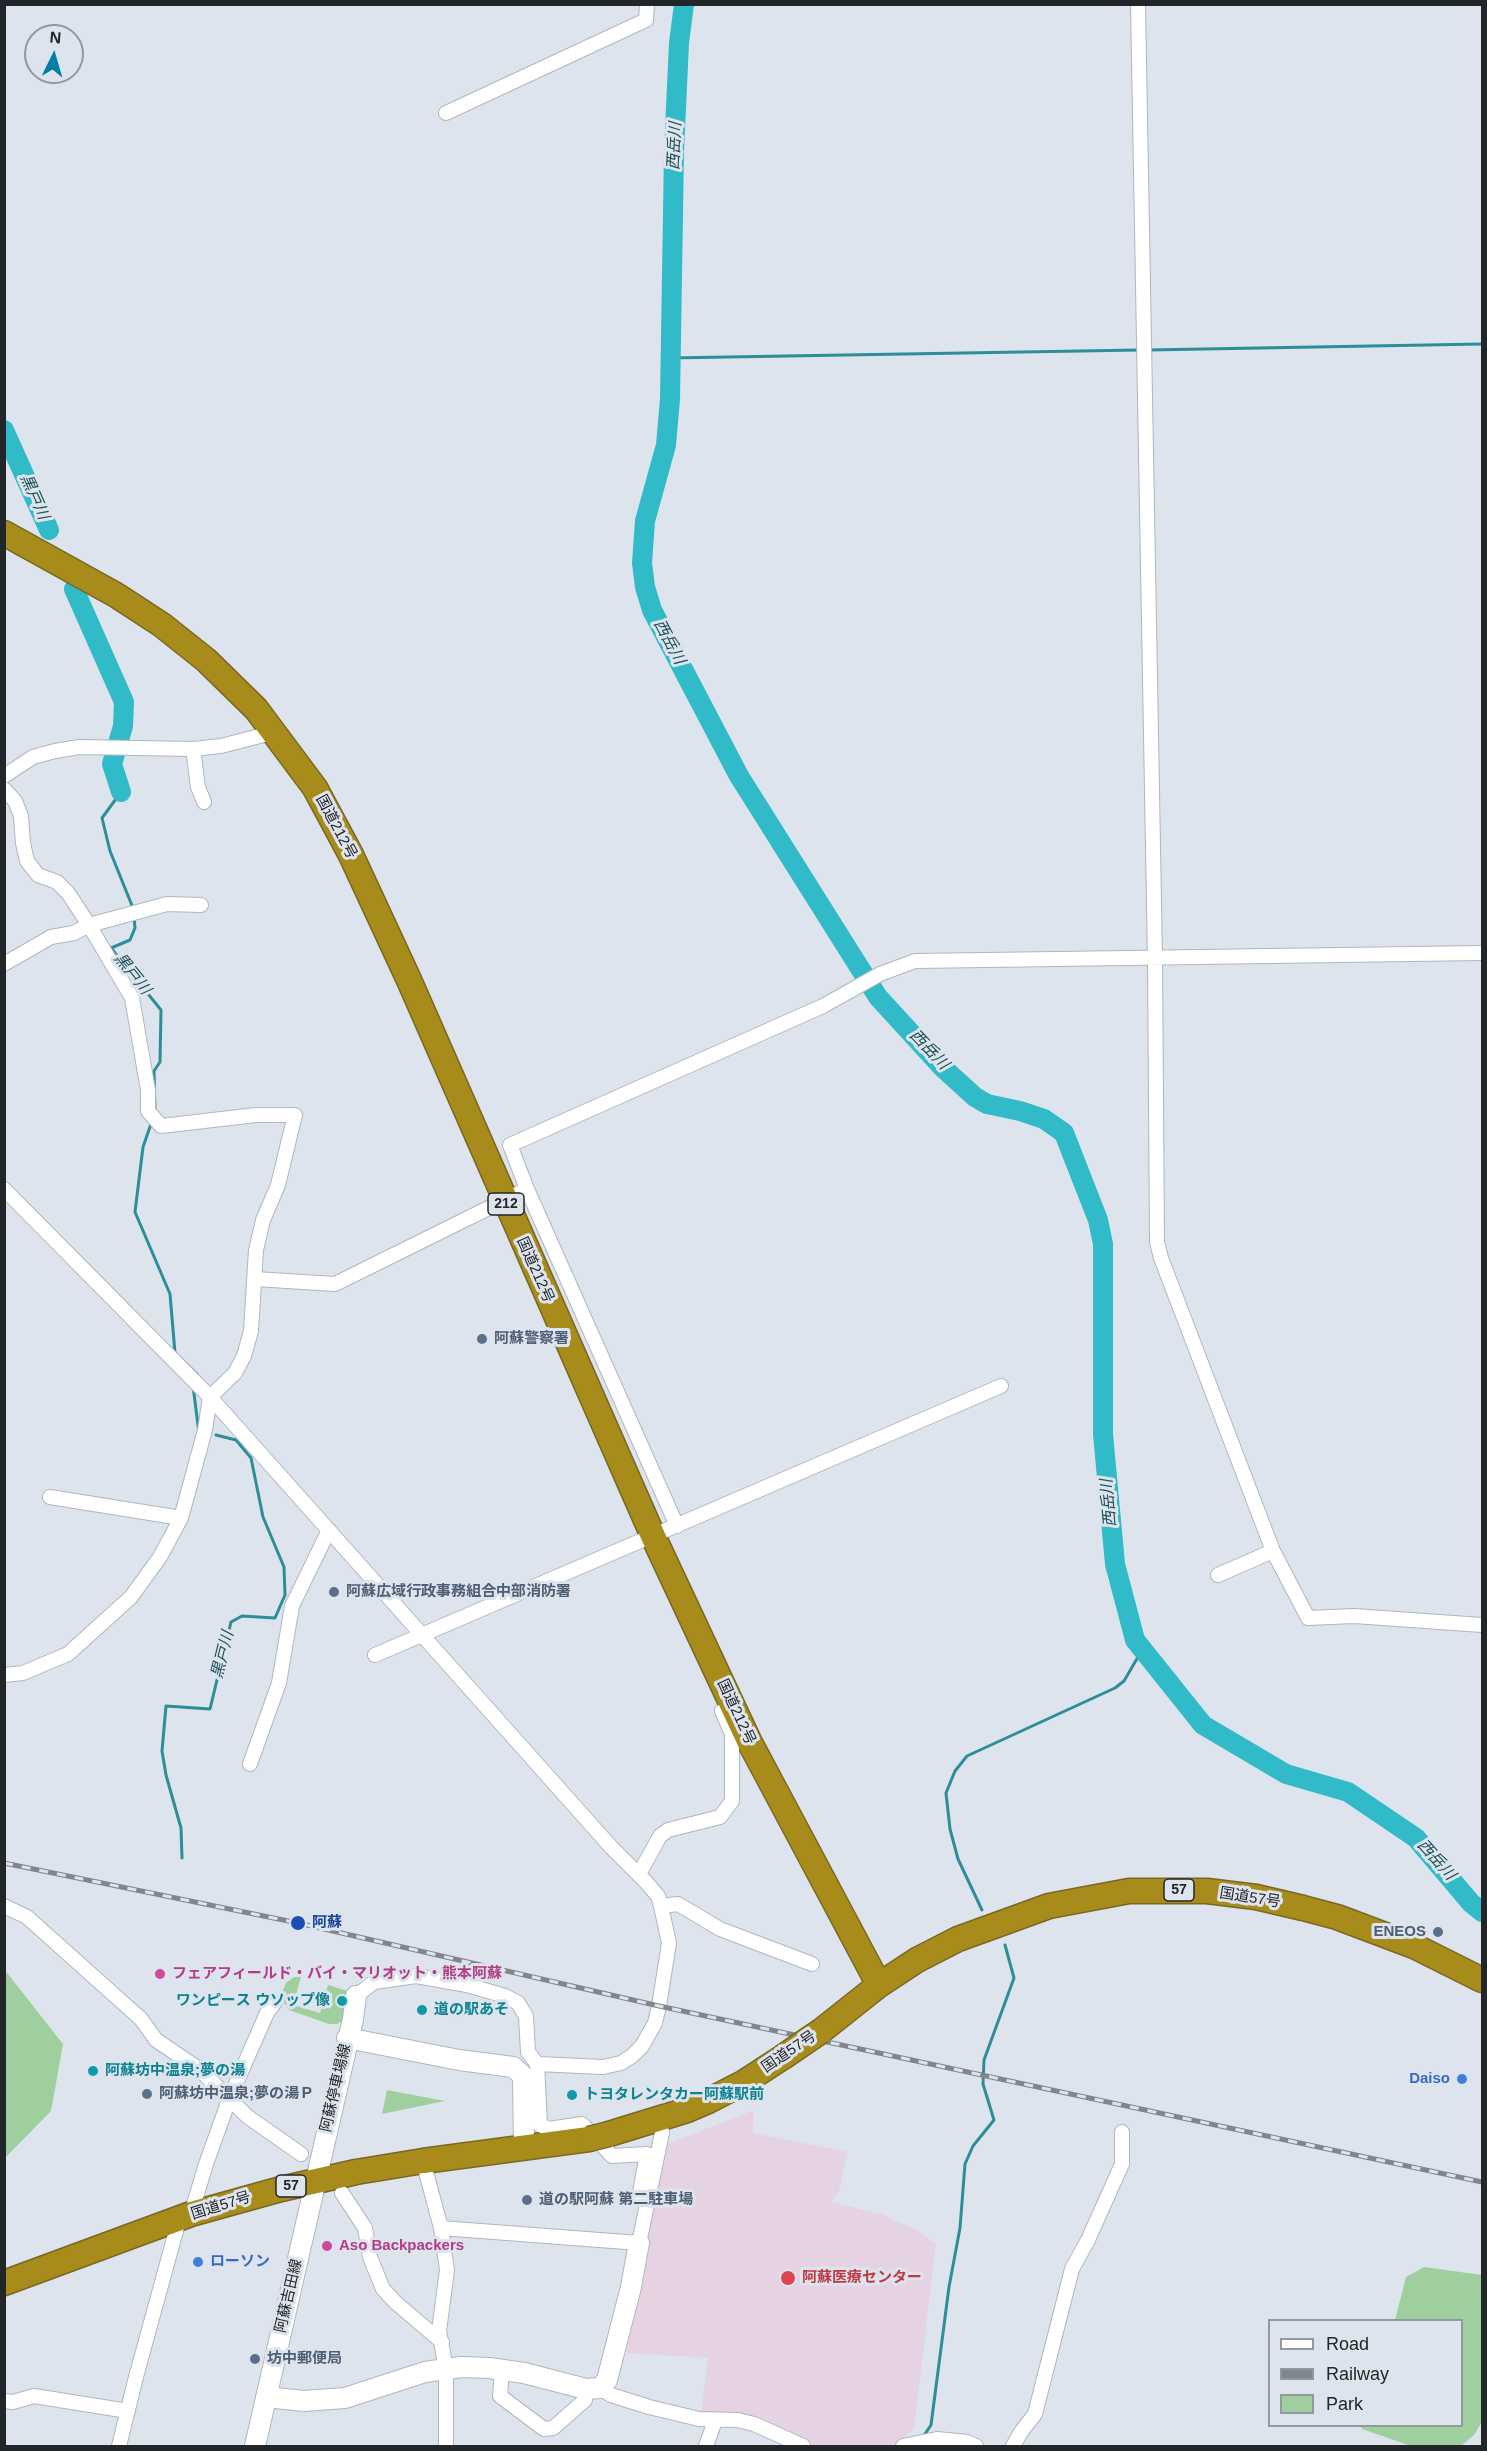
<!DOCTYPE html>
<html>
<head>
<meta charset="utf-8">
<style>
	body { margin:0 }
	#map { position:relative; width:1487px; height:2451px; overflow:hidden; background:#dee4ed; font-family:Helvetica,sans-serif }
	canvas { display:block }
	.frame { position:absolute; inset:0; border:6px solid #232629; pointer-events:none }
	.legend { position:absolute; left:1268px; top:2319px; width:195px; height:108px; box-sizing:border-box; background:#dee4ed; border:2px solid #93989f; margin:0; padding:8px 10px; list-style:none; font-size:18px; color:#232629 }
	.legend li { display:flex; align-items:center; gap:12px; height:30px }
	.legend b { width:30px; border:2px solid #93989f }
	.north { position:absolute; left:24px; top:24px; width:60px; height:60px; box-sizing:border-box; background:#dee4ed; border:2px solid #93989f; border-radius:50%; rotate:5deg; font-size:16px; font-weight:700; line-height:24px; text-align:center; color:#232629 }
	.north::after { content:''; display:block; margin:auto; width:21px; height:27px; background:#0080a5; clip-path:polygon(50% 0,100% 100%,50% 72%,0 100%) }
</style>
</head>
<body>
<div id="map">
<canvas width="1487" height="2451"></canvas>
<div class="frame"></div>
<ul class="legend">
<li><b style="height:8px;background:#fff"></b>Road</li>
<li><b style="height:8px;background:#81868c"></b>Railway</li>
<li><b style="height:16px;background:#9fcf9f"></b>Park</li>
</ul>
<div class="north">N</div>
</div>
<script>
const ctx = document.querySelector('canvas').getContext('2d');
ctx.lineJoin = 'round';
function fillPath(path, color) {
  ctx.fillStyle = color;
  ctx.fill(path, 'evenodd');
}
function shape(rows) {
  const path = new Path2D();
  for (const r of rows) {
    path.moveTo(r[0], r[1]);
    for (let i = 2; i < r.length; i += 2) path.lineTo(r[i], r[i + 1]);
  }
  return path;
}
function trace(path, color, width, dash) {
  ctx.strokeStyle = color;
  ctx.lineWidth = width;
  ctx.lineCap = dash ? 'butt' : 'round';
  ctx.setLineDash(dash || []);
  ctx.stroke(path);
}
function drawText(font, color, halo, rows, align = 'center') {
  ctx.font = font + ' Helvetica,"Noto Sans JP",sans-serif';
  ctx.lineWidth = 6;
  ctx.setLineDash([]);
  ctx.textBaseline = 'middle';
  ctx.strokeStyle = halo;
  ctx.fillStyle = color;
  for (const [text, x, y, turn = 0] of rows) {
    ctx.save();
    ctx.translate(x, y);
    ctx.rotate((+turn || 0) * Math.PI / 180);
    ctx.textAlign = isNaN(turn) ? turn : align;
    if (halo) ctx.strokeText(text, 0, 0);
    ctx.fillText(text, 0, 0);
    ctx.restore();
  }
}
fillPath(shape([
	[754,2110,753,2133,848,2152,839,2191,831,2202,881,2214,920,2232,936,2244,914,2429,903,2440,891,2446,810,2446,701,2415,708,2358,626,2353,646,2271,641,2267,665,2145]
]), '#e5d3e4');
fillPath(shape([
	[4,1969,63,2044,51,2111,7,2156,4,2155],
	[294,1977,301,1977,293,2005,320,2013,328,1985,347,1991,350,1995,346,2019,337,2024,329,2024,289,2010,284,2003,283,1990,286,1983],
	[387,2090,445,2101,382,2114],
	[1424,2267,1482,2275,1482,2422,1474,2435,1461,2446,1411,2446,1362,2429,1361,2426,1462,2426,1462,2320,1395,2320,1406,2277]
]), '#9fcf9f');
trace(shape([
	[1148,350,1482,344],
	[669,358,1139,350],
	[121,792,102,818,110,851,133,908],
	[134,917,135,928,130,940,111,948,161,1010,160,1062,154,1071,155,1112],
	[152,1121,143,1147,135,1212,170,1294,175,1353,197,1374],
	[193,1386,199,1433],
	[182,1858,181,1828,166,1775,162,1751,166,1706,210,1709,231,1622,242,1616,275,1618,285,1595,284,1567,263,1517,251,1458,236,1440,216,1435],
	[982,1910,958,1859,950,1829,946,1793,955,1771,967,1756,1115,1688,1124,1681,1142,1650],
	[923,2437,931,2425,949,2287,960,2228,965,2164,973,2146,994,2120,983,2084,984,2060,1014,1978,1005,1945]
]), '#2d8e98', 3);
trace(shape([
	[684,4,679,43,674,151,670,399,666,445,645,521,642,563,645,587,652,610,739,776,878,997,942,1067,975,1097,987,1104,1020,1111,1044,1119,1064,1133,1098,1220,1103,1244,1103,1434,1115,1564,1135,1640,1203,1725,1286,1774,1348,1792,1416,1838,1471,1903,1482,1912],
	[4,430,49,530],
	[74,589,124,702,123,726,112,764,121,792]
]), '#31bac7', 20);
const street = shape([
	[1138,4,1155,959,1157,1242,1161,1258,1273,1551,1308,1618,1354,1616,1482,1625],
	[446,113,646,20,647,4],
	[193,749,198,787,204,802],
	[4,776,33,757,55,751,79,747,193,749,221,746,275,732],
	[4,789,15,801,21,816,23,843,27,861,38,875,57,882,68,893,89,925,167,904,201,905],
	[4,964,51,937,74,933,89,925,132,998,148,1090,148,1111,161,1126,256,1115,295,1115,278,1185,263,1220,256,1250,251,1331,244,1356,235,1373,210,1397,205,1430,181,1518,160,1557,131,1597,68,1654,23,1673,4,1675],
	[4,1189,210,1397,611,1847,646,1882,658,1896,661,1906,669,1943,659,2006,655,2023,642,2046,632,2056,621,2063,603,2067,537,2064,528,2052,526,2016,518,2003,505,1996,467,1985,416,1976,374,1982,356,1996],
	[527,1189,677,1526],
	[255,1279,335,1284,527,1189,510,1145,823,1006,880,974,915,961,1482,953],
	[50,1497,181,1518],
	[1218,1575,1273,1551],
	[375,1655,1001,1386],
	[250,1764,279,1683,292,1606,329,1530],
	[639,1874,660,1836,668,1830,720,1817,732,1801,732,1734,722,1711],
	[4,1906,27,1917,141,2019,156,2040,199,2069,248,2117,301,2154],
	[661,1906,678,1904,720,1929,812,1964],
	[537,2064,540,2125,549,2129,582,2124,612,2156,647,2154,639,2198,647,2204],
	[423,2161,441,2228,447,2270,439,2331,446,2369,446,2446],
	[342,2193,365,2228,370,2257,383,2289,395,2302,442,2342],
	[191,2214,206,2164,230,2097,267,2013,275,2002],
	[441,2228,639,2243,662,2133,660,2119],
	[502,2370,500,2396,544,2429,553,2428,585,2400],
	[600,2388,611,2395,649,2407,699,2419,738,2420,754,2424,803,2446],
	[4,2401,13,2402,34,2396,128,2411],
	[119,2446,136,2377,179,2220],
	[706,2446,715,2421],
	[903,2446,937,2439,967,2442,976,2446],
	[1013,2446,1021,2432,1035,2414,1072,2269,1088,2240,1122,2164,1122,2132]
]);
const secondary = shape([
	[347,2038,459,2060,513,2067,522,2075,523,2080,524,2148],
	[266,2397,304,2401,345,2398,425,2372,461,2367,489,2368,524,2373,586,2389,600,2388,607,2380,631,2287,639,2243],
	[255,2446,353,2019,356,1996]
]);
const highway = shape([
	[4,533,116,595,162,625,206,660,256,709,315,788,351,855,409,980,653,1536,749,1741,879,1985],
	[821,2031,879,1985,917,1960,958,1939,1049,1906,1129,1891,1207,1891,1256,1897,1303,1908,1337,1917,1414,1946,1482,1980],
	[609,2134,687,2110,708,2101,743,2083,783,2057],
	[4,2283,191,2214,281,2189,356,2172,423,2161,589,2139]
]);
trace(street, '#b0b6bf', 16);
trace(secondary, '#b0b6bf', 22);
trace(highway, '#796821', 27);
trace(street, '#fff', 14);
trace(secondary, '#fff', 20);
trace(highway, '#a78c1c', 24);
const rail = shape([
	[4,1863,298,1923,659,2006,1482,2182]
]);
trace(rail, '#81868c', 5);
trace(rail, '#dee4ed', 3, [9]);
const highwayBridge = shape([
	[783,2057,821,2031],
	[589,2139,609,2134]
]);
trace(highwayBridge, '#796821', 27, []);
trace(highwayBridge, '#a78c1c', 24);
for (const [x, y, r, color] of [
	[482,1339,6,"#5c6f8a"],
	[334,1592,6,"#5c6f8a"],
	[298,1923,8,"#1a4fb4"],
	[1438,1932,6,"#5c6f8a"],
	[160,1974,6,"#d1479c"],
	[342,2001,6,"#0f9aa8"],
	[422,2010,6,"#0f9aa8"],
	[93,2071,6,"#0f9aa8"],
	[1462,2079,6,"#3f7fe0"],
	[147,2094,6,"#5c6f8a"],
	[572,2095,6,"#0f9aa8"],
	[527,2200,6,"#5c6f8a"],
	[327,2246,6,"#d1479c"],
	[198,2262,6,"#3f7fe0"],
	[788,2278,8,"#e0444e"],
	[255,2359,6,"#5c6f8a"]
]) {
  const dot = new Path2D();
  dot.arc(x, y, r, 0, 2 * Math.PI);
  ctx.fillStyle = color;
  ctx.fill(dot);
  trace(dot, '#dee4ed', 2);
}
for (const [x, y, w] of [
	[506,1204,36],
	[1179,1890,30],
	[291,2186,30]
]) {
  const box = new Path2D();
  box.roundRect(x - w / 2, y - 11, w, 22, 4.5);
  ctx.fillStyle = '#dee4ed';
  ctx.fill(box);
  trace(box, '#232629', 1.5);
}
drawText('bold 14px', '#232629', null, [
	["212",506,1204],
	["57",1179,1890],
	["57",291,2186]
]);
drawText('15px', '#232629', '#dee4ed', [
	["国道212号",336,827,62],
	["国道212号",535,1270,66],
	["国道212号",736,1712,65],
	["国道57号",1250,1898,9],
	["国道57号",789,2052,-34],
	["阿蘇停車場線",336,2088,-77],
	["国道57号",221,2206,-17],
	["阿蘇吉田線",289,2296,-77]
]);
drawText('bold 15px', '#4e5e75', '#dee4ed', [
	["阿蘇警察署",494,1339],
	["阿蘇広域行政事務組合中部消防署",346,1592],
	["ENEOS",1426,1932,"right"],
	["阿蘇坊中温泉;夢の湯Ｐ",159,2094],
	["道の駅阿蘇 第二駐車場",539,2200],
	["坊中郵便局",267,2359]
], 'left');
drawText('bold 15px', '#164399', '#dee4ed', [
	["阿蘇",312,1923]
], 'left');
drawText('bold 15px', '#b23c85', '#dee4ed', [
	["フェアフィールド・バイ・マリオット・熊本阿蘇",172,1974],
	["Aso Backpackers",339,2246]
], 'left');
drawText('bold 15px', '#0d838f', '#dee4ed', [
	["ワンピース ウソップ像",330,2001,"right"],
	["道の駅あそ",434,2010],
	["阿蘇坊中温泉;夢の湯",105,2071],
	["トヨタレンタカー阿蘇駅前",584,2095]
], 'left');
drawText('bold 15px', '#366cbe', '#dee4ed', [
	["Daiso",1450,2079],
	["ローソン",210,2262,"left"]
], 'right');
drawText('bold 15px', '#be3a42', '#dee4ed', [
	["阿蘇医療センター",802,2278]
], 'left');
drawText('italic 16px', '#195156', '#dee4ed', [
	["西岳川",675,146,-87],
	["黒戸川",34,497,66],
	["西岳川",669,642,62],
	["黒戸川",132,974,51],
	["西岳川",929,1050,46],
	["西岳川",1109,1503,-95],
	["黒戸川",223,1655,-76],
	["西岳川",1436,1860,48]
]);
</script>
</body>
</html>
